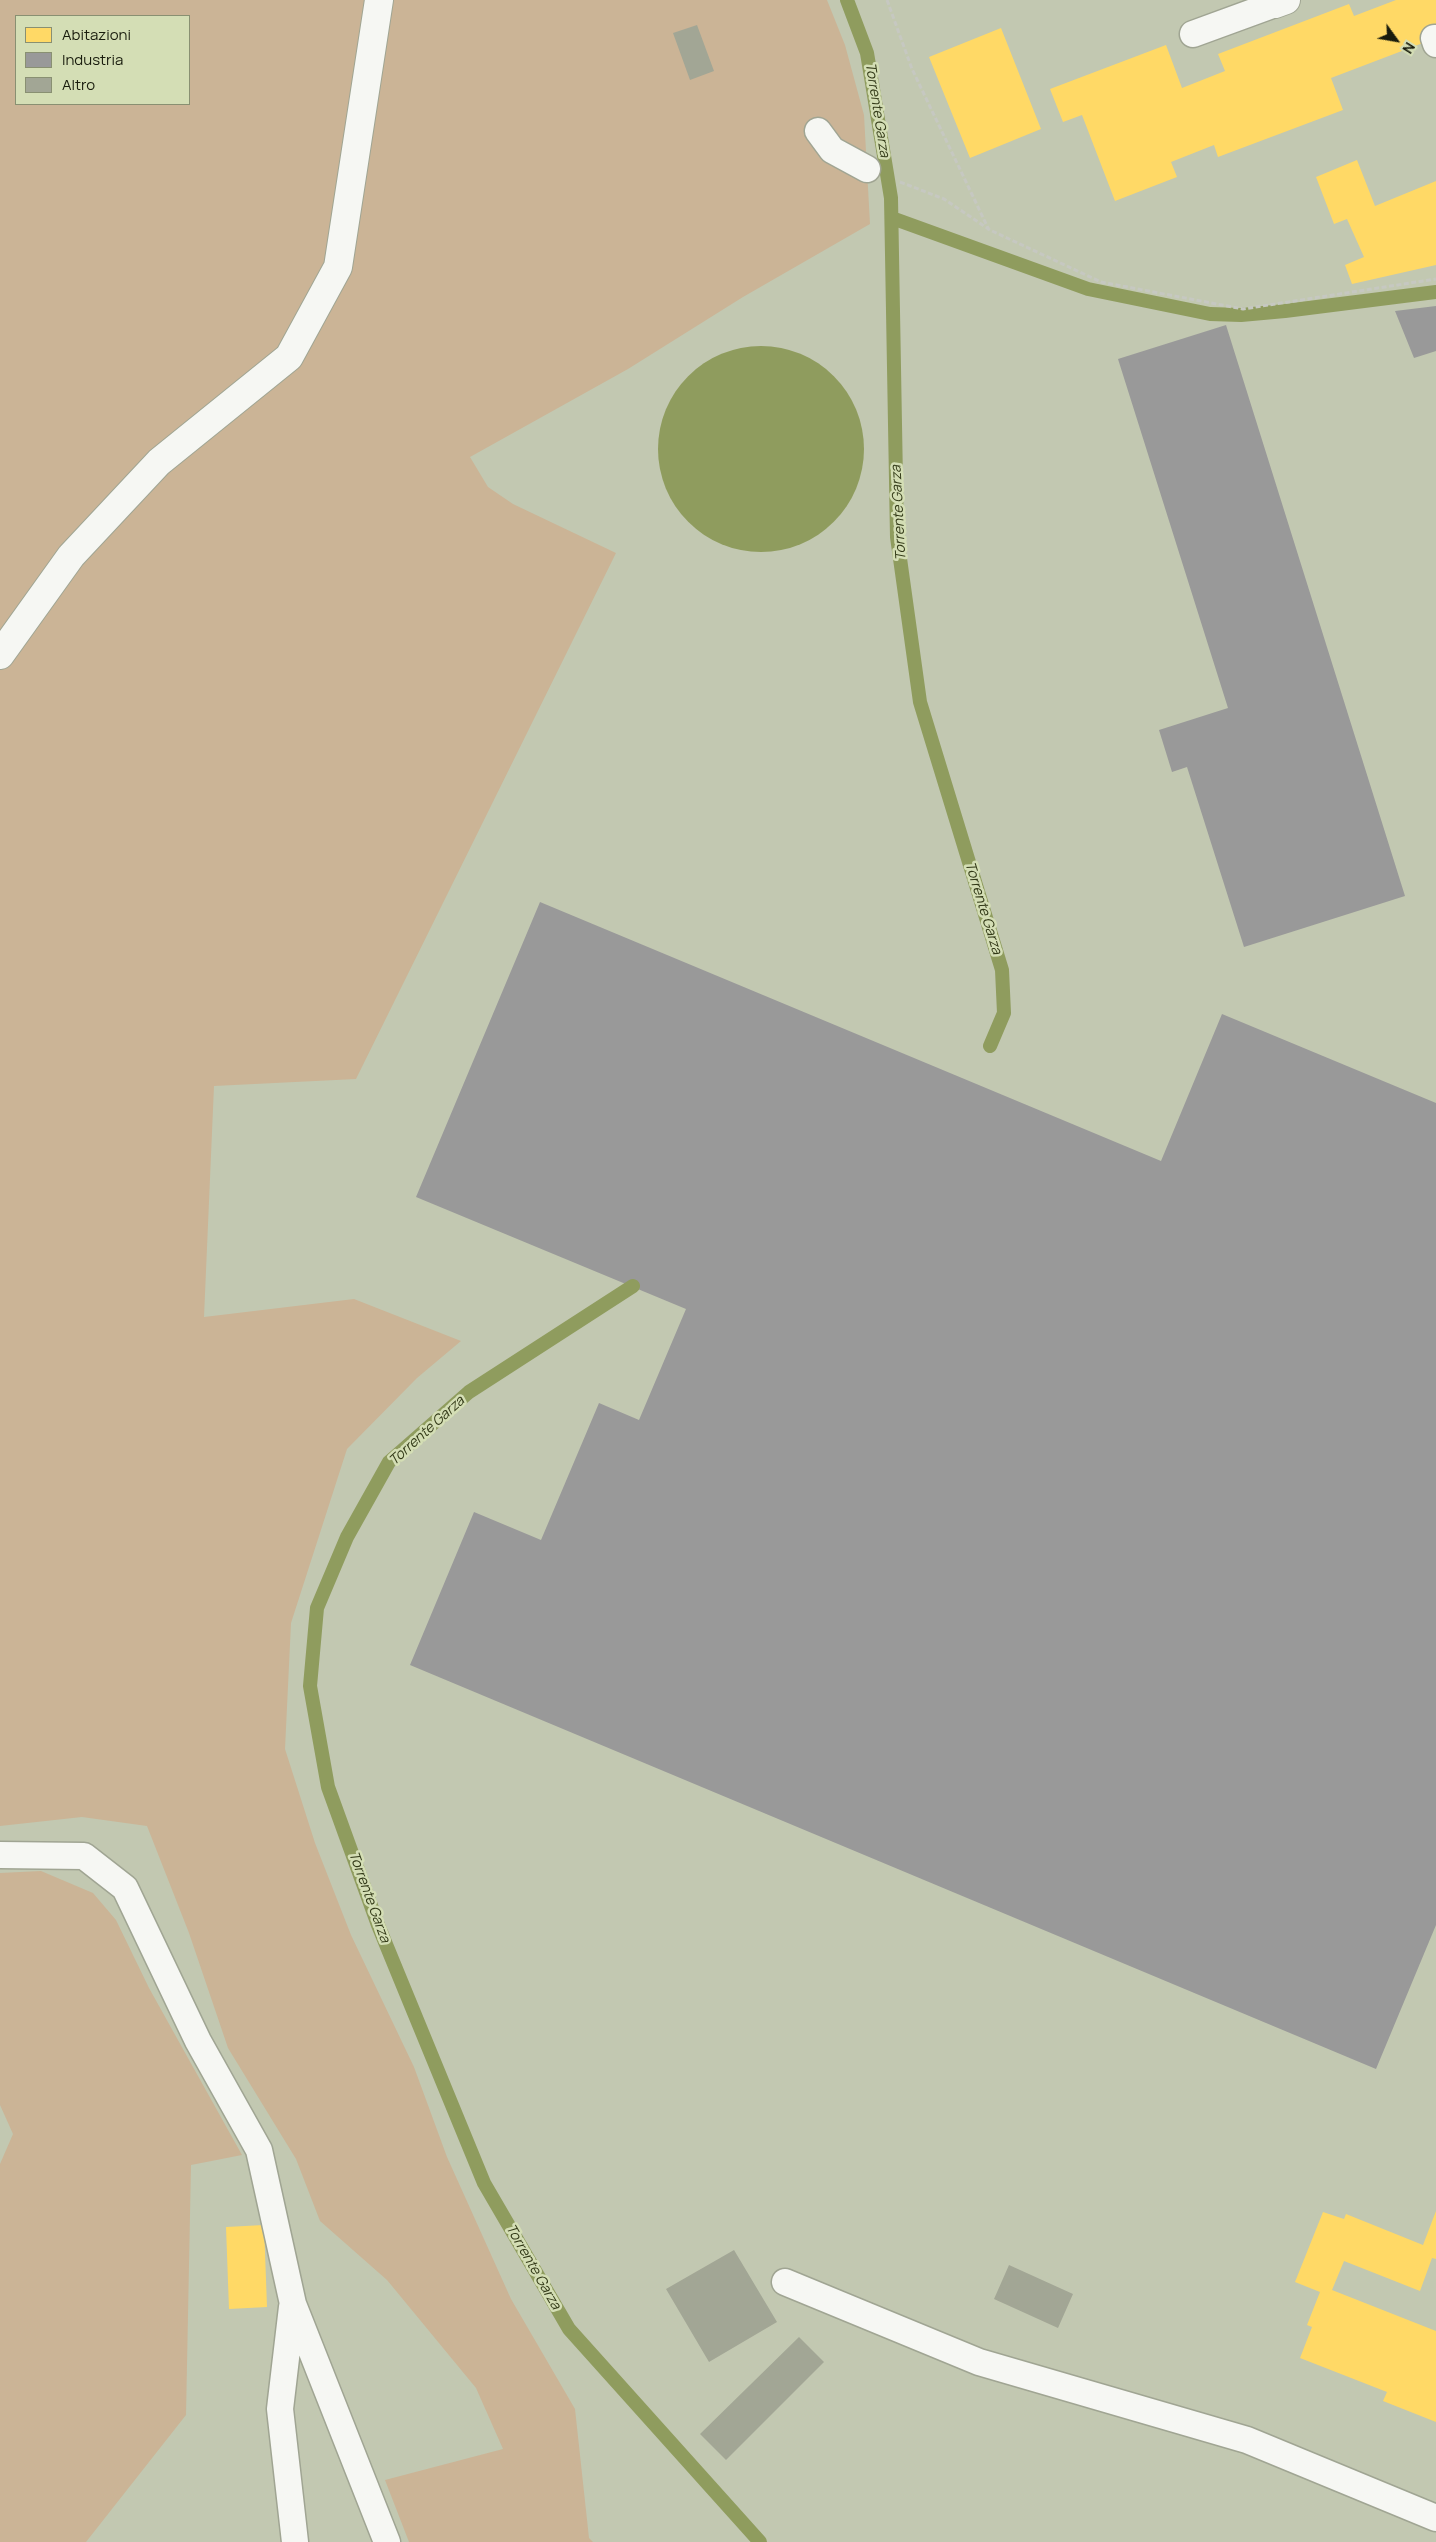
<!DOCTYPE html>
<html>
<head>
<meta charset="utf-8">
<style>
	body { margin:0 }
	#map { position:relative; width:1436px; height:2542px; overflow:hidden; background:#c2c8b1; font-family:Manrope,sans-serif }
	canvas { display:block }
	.legend { position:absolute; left:15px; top:15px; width:175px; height:90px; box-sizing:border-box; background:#d4deb5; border:1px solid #899072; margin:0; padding:6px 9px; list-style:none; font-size:15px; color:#191c0d }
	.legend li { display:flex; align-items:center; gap:10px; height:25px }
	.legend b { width:25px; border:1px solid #899072 }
	.north { position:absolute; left:1371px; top:15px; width:50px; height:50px; -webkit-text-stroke:4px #d4deb5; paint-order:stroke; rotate:122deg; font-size:14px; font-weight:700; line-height:20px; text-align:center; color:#191c0d }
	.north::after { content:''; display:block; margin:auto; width:18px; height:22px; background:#191c0d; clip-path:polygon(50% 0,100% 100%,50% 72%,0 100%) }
</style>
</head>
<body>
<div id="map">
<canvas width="1436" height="2542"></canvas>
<ul class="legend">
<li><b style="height:14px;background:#ffd966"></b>Abitazioni</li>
<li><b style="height:14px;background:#999"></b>Industria</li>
<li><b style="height:14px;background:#a2a695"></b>Altro</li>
</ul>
<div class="north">N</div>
</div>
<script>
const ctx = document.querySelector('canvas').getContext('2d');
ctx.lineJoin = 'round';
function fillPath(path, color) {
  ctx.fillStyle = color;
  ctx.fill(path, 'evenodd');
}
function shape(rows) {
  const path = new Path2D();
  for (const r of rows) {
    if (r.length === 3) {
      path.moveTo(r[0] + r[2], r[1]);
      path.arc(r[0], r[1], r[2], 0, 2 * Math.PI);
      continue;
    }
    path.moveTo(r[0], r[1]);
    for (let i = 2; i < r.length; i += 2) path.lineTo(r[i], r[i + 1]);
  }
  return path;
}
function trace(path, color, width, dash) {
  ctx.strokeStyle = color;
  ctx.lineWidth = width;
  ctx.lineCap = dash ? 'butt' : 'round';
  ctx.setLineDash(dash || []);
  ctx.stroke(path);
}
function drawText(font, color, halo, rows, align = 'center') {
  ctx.font = font + ' Manrope,sans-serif';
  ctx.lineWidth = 5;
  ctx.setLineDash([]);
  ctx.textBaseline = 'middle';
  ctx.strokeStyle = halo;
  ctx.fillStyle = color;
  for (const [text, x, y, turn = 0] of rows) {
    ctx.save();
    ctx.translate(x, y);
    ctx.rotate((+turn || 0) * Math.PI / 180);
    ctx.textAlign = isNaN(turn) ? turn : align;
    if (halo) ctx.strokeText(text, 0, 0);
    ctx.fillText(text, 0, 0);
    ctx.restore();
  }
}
fillPath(shape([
	[0,0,827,0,845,45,864,115,870,224,743,297,628,369,470,457,488,487,513,504,616,553,356,1079,214,1086,204,1317,354,1299,461,1341,417,1378,347,1449,291,1623,285,1749,315,1843,351,1935,414,2067,447,2157,511,2299,575,2409,589,2538,593,2542,409,2542,385,2480,503,2449,476,2388,387,2280,320,2221,296,2159,228,2048,189,1933,147,1826,82,1817,0,1826],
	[16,16,189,16,189,104,16,104],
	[41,1871,93,1893,116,1920,149,1988,242,2155,191,2165,186,2415,86,2542,0,2542,0,2164,13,2134,0,2105,0,1873]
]), '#cbb496');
fillPath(shape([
	[761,449,103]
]), '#8f9c5e');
fillPath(shape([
	[1396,0,1436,0,1436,38,1331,78,1343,110,1218,157,1214,145,1171,162,1177,177,1115,201,1082,115,1063,122,1050,89,1166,45,1182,88,1225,71,1218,54,1349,4,1354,16],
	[1001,28,1041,129,970,158,929,57],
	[1357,160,1375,206,1436,181,1436,265,1352,284,1345,265,1364,257,1347,219,1334,224,1316,177],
	[1436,2211,1436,2259,1432,2258,1420,2291,1344,2261,1332,2290,1436,2331,1436,2422,1383,2401,1387,2392,1300,2358,1312,2327,1307,2325,1320,2292,1295,2282,1323,2212,1344,2219,1346,2214,1423,2245],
	[264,2225,267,2307,229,2309,226,2227]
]), '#ffd966');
fillPath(shape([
	[1436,306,1436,351,1414,358,1395,311],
	[1226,325,1405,896,1244,947,1187,767,1172,772,1159,730,1228,708,1118,359],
	[540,902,1161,1161,1222,1014,1436,1103,1436,1925,1376,2069,410,1665,474,1512,541,1540,599,1403,639,1420,686,1309,416,1197]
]), '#999');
trace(shape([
	[847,0,867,53,891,198,897,537,920,702,1002,970,1004,1013,990,1046],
	[892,218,1088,289,1210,314,1241,315,1285,311,1436,292],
	[633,1286,469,1392,389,1462,347,1537,317,1608,310,1686,328,1787,378,1925,484,2183,569,2329,760,2542]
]), '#8f9c5e', 14);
fillPath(shape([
	[697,25,714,71,690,80,673,33],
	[734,2250,777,2322,709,2362,666,2289],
	[1009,2265,1073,2294,1058,2328,994,2299],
	[799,2337,824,2362,726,2460,700,2434]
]), '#a2a695');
const service = shape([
	[1193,34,1275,4],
	[1434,38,1436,44],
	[818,131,832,150,867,169],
	[0,1855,84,1856,125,1888,198,2041,259,2150,293,2304,387,2542],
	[785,2282,979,2362,1247,2440,1436,2518],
	[292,2307,280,2409,295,2542]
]);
const minor = shape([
	[1275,4,1286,0],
	[0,655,71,556,159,462,289,357,338,267,379,0]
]);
trace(service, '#a0a593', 29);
trace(minor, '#a0a593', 30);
trace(shape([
	[887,0,912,69,989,230],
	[900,182,944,199,990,230,1101,282,1243,309,1436,279]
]), '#c6c8c1', 3, [5, 2.5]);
trace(service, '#f6f7f3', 26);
trace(minor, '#f6f7f3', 28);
drawText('italic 14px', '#323917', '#d4deb5', [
	["Torrente Garza",877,110,81],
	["Torrente Garza",899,513,-93],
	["Torrente Garza",983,908,73],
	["Torrente Garza",427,1431,-42],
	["Torrente Garza",369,1897,70],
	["Torrente Garza",533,2267,60]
]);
</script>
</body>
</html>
